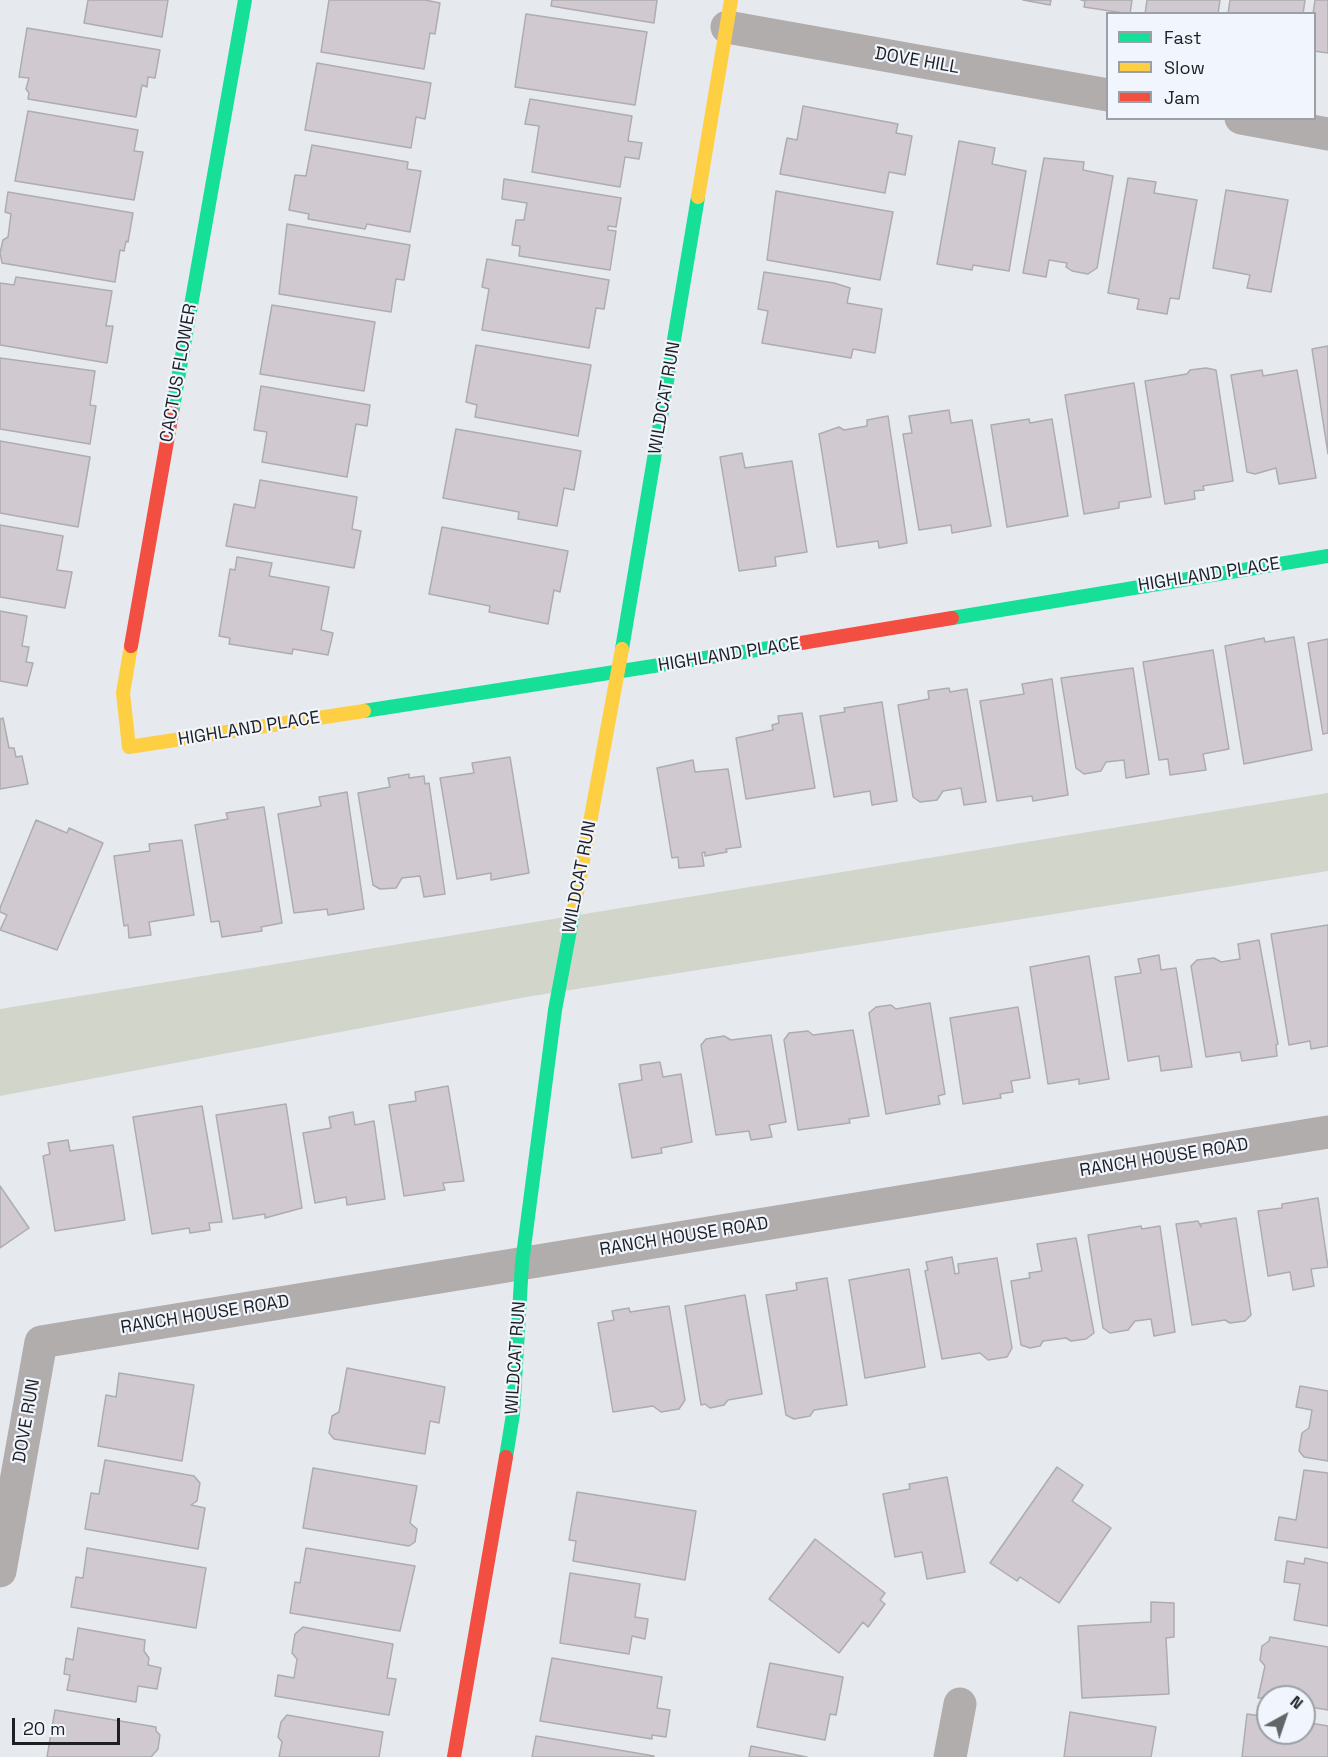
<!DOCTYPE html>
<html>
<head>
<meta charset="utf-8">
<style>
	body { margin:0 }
	#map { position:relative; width:1328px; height:1757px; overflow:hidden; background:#e6e9ee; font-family:"Space Grotesk",sans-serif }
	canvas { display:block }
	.legend { position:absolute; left:1106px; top:12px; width:210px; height:108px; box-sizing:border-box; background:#f1f5fd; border:2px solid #9c9fa5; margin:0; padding:8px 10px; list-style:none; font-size:18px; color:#1d1f22 }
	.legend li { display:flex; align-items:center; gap:12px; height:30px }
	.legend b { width:30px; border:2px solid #9c9fa5 }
	.north { position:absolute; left:1256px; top:1685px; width:60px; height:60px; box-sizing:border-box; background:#f1f5fd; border:2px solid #9c9fa5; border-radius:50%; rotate:40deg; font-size:16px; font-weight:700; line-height:24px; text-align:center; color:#1d1f22 }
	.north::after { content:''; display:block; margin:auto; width:21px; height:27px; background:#636669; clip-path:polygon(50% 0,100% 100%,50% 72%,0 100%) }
	.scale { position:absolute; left:12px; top:1718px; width:108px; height:27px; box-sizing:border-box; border:3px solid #1d1f22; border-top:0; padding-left:8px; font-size:18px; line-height:21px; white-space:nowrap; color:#1d1f22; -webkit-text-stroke:4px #f1f5fd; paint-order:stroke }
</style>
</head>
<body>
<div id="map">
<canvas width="1328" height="1757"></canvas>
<ul class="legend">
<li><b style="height:8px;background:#16e098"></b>Fast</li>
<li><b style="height:8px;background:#ffcf43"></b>Slow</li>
<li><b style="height:8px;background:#f24e42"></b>Jam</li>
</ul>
<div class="north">N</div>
<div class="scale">20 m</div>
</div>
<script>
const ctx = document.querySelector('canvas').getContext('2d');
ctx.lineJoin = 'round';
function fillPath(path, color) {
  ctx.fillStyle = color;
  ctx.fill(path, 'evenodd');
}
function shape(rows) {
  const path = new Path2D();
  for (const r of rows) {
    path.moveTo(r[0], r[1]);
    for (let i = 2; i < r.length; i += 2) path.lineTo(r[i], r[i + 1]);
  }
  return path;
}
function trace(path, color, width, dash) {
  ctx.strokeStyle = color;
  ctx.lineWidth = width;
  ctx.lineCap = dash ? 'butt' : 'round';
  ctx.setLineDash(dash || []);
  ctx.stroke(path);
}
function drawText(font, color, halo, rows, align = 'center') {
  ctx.font = font + ' "Space Grotesk",sans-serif';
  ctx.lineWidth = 4.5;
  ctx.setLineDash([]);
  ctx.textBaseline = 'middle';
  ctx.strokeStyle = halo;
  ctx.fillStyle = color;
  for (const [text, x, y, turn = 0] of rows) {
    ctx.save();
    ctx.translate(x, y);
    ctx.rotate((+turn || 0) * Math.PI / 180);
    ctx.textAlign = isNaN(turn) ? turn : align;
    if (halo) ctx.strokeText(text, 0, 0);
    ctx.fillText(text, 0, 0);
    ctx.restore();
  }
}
fillPath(shape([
	[1328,793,1328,871,526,997,0,1096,0,1009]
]), '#d1d5ca');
const building = shape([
	[88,0,168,0,162,37,84,23,88,0],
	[329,0,425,0,440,3,435,34,430,33,424,69,321,52,329,0],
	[552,0,657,0,654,23,551,6,552,0],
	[1023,0,1051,0,1050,5,1023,0],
	[1081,0,1132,0,1130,14,1084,7,1085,1,1081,0],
	[1147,0,1220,0,1218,14,1145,14,1147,0],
	[1230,0,1305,0,1303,14,1228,14,1230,0],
	[1315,0,1328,0,1328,53,1314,51,1313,14,1315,0],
	[526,14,647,32,635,105,515,87,526,14],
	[27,28,160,50,155,78,148,77,147,87,142,85,136,117,28,99,29,93,26,89,29,78,19,77,27,28],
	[317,63,431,83,425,119,416,117,411,148,305,130,317,63],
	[530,99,632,116,628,141,642,143,639,159,625,157,620,187,532,172,539,126,525,124,530,99],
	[803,106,898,124,896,133,912,136,905,175,889,172,885,193,780,174,787,138,797,140,803,106],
	[28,111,138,130,134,151,143,152,134,200,15,181,28,111],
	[959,141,995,148,992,164,1026,171,1009,271,973,265,972,270,937,264,959,141],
	[312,145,408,162,407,169,421,171,410,232,367,224,365,229,308,219,309,214,289,210,295,175,306,176,312,145],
	[1044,158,1084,162,1083,170,1113,176,1097,268,1088,274,1072,271,1066,267,1067,263,1049,260,1046,277,1023,273,1044,158],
	[1128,178,1156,182,1154,193,1197,200,1179,299,1170,298,1167,314,1137,309,1139,299,1108,293,1128,178],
	[504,179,621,198,616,227,608,226,608,230,616,231,610,270,519,256,520,246,512,245,516,220,524,220,527,203,502,199,504,179],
	[1226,190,1288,200,1271,292,1247,288,1250,275,1213,268,1226,190],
	[776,191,893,212,880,280,767,260,776,191],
	[8,192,133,213,128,242,126,241,124,251,120,250,115,282,2,263,0,253,3,240,8,237,11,214,5,212,8,192],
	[287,224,410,245,404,280,396,279,391,312,279,294,287,224],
	[487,259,609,280,604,309,596,308,589,348,482,330,489,289,482,287,487,259],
	[764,272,834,283,850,288,847,303,882,309,875,353,853,349,851,358,762,343,768,311,758,309,764,272],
	[16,277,112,291,106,326,113,326,107,363,0,345,0,283,14,285,16,277],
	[272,305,375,322,364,391,260,374,272,305],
	[476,345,591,365,578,436,475,417,477,405,466,402,476,345],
	[1328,346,1328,454,1312,349,1328,346],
	[0,358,95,371,90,405,96,406,90,444,0,429,0,358],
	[1206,368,1216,370,1233,481,1203,486,1204,490,1194,491,1195,499,1165,504,1145,381,1187,374,1190,370,1206,368],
	[1262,370,1263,376,1297,370,1316,478,1279,484,1276,468,1255,474,1247,472,1231,375,1262,370],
	[1134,383,1151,497,1119,502,1119,508,1084,514,1065,395,1134,383],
	[261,386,370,405,367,426,356,424,347,477,262,462,267,432,254,430,261,386],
	[949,410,951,423,972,420,991,526,952,533,951,525,919,530,903,434,912,433,909,416,949,410],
	[888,416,907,543,879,548,878,541,837,547,819,434,839,427,844,430,867,426,867,420,888,416],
	[1029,419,1030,423,1052,419,1068,516,1007,527,991,425,1029,419],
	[456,429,581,451,574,490,564,488,557,526,518,519,519,512,443,498,456,429],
	[0,441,90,457,78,527,0,513,0,441],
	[742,453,745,468,792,461,807,552,775,557,776,566,739,571,720,457,742,453],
	[260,480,357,497,352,529,361,531,354,568,226,546,234,504,255,508,260,480],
	[0,525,63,536,57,570,72,572,65,608,0,597,0,525],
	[442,527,568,551,560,592,554,590,548,624,489,612,490,606,429,594,442,527],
	[237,557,272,563,269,576,329,587,321,630,333,633,328,655,293,649,292,654,229,644,230,638,219,636,230,569,235,570,237,557],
	[0,611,27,616,22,646,29,647,26,662,33,663,27,686,0,681,0,611],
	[1294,637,1312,750,1244,764,1225,646,1264,638,1265,642,1294,637],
	[1328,639,1328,733,1323,734,1308,643,1328,639],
	[1213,650,1229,749,1203,754,1206,770,1170,775,1168,759,1159,760,1143,662,1213,650],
	[1133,668,1149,774,1126,778,1124,760,1106,762,1101,771,1084,774,1076,768,1061,678,1133,668],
	[1052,679,1068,795,1033,801,1032,796,997,801,980,701,1024,694,1022,684,1052,679],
	[949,688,950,692,967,689,986,802,964,805,961,788,943,791,937,800,920,802,913,797,898,705,929,699,928,691,949,688],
	[882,702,897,801,872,805,870,791,834,797,820,716,845,712,844,708,882,702],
	[802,713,815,788,746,799,736,738,773,730,772,725,779,723,778,716,802,713],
	[3,718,9,748,14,748,16,757,22,756,28,784,0,789,0,719,3,718],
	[510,757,529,873,491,880,491,873,457,879,440,778,474,773,472,763,510,757],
	[693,760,695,772,728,769,741,847,726,849,727,852,705,856,705,852,702,853,704,866,679,868,678,857,672,858,657,768,693,760],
	[409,774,409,778,424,776,425,784,429,783,445,894,424,897,420,876,402,878,396,888,380,889,373,885,358,793,390,787,388,778,409,774],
	[347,792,364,909,328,915,327,909,294,913,278,814,321,806,319,797,347,792],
	[264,807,282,923,261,927,262,931,222,937,219,921,211,922,195,825,228,819,226,813,264,807],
	[36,820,67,833,69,828,103,843,57,950,0,930,7,915,0,912,0,908,36,820],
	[182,840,194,915,149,922,151,935,129,938,128,925,124,926,114,856,150,851,149,844,182,840],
	[1328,925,1328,1046,1311,1049,1310,1041,1289,1045,1271,934,1328,925],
	[1259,940,1278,1044,1276,1045,1277,1056,1242,1061,1240,1052,1206,1057,1191,966,1197,960,1214,958,1221,962,1240,959,1238,944,1259,940],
	[1159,955,1161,970,1176,968,1192,1067,1161,1071,1159,1056,1128,1061,1115,977,1141,973,1138,959,1159,955],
	[1089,956,1109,1079,1079,1084,1079,1079,1048,1084,1030,967,1089,956],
	[930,1003,945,1094,938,1096,940,1104,886,1114,869,1013,876,1007,891,1005,896,1009,930,1003],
	[1018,1007,1030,1078,1011,1081,1013,1092,1000,1094,1001,1098,963,1104,950,1018,1018,1007],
	[853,1030,869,1116,849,1119,850,1123,798,1130,784,1040,789,1033,808,1031,813,1035,853,1030],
	[771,1035,786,1122,769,1125,772,1137,751,1140,749,1131,716,1135,701,1045,706,1039,724,1036,731,1040,771,1035],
	[660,1062,663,1077,681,1074,692,1142,661,1148,662,1153,632,1158,619,1084,642,1080,640,1065,660,1062],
	[448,1086,464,1181,443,1183,445,1190,404,1196,389,1105,416,1101,415,1092,448,1086],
	[286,1104,302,1208,265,1218,265,1214,233,1219,216,1115,286,1104],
	[202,1106,222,1222,209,1223,210,1230,190,1233,189,1228,152,1234,133,1117,202,1106],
	[353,1112,355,1125,374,1121,385,1199,347,1205,346,1197,315,1203,303,1133,331,1128,329,1117,353,1112],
	[68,1140,70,1151,113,1145,125,1220,55,1231,43,1156,50,1154,48,1143,68,1140],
	[0,1186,29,1228,0,1248,0,1186],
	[1318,1198,1328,1267,1311,1269,1314,1286,1293,1290,1290,1272,1268,1276,1258,1211,1282,1208,1282,1204,1318,1198],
	[1236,1218,1251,1315,1245,1321,1230,1323,1225,1320,1192,1325,1176,1224,1198,1221,1201,1227,1200,1224,1236,1218],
	[1141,1226,1142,1229,1160,1226,1175,1332,1154,1336,1151,1319,1135,1321,1128,1330,1110,1333,1103,1328,1088,1235,1141,1226],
	[1076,1238,1094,1333,1086,1339,1071,1341,1066,1338,1043,1341,1040,1346,1030,1348,1021,1345,1011,1281,1030,1278,1029,1273,1042,1271,1037,1244,1076,1238],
	[952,1257,955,1274,959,1273,958,1264,997,1258,1012,1348,1007,1357,988,1360,980,1353,942,1359,925,1271,928,1270,926,1262,952,1257],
	[909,1269,925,1367,865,1378,849,1280,909,1269],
	[827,1278,847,1405,814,1410,810,1416,794,1419,786,1415,766,1295,797,1290,796,1283,827,1278],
	[745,1295,762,1394,728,1400,724,1405,710,1408,705,1404,701,1405,685,1306,745,1295],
	[669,1306,685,1400,679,1409,661,1412,653,1406,613,1412,598,1323,614,1320,612,1311,629,1308,630,1312,669,1306],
	[347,1368,445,1387,439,1423,430,1421,425,1454,334,1439,329,1433,332,1416,339,1412,347,1368],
	[119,1373,194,1385,182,1461,98,1446,106,1395,116,1397,119,1373],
	[1300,1386,1328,1391,1328,1461,1304,1457,1299,1451,1302,1433,1309,1428,1312,1410,1296,1407,1300,1386],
	[105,1460,194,1476,200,1483,197,1501,191,1505,205,1508,198,1549,85,1529,91,1493,99,1494,105,1460],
	[1057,1467,1083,1485,1072,1501,1111,1528,1059,1603,1020,1577,1017,1581,990,1563,1057,1467],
	[313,1468,417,1486,410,1523,417,1529,415,1542,409,1546,303,1528,313,1468],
	[1304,1470,1328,1473,1328,1548,1275,1540,1279,1517,1296,1520,1304,1470],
	[947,1477,965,1572,927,1579,922,1552,895,1557,883,1494,910,1489,909,1484,947,1477],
	[577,1492,696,1511,685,1580,573,1561,576,1541,569,1540,577,1492],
	[815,1539,885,1593,880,1600,885,1604,868,1627,863,1622,839,1653,769,1599,815,1539],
	[87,1548,206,1568,196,1628,71,1607,76,1577,83,1578,87,1548],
	[306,1548,415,1566,400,1631,290,1613,295,1582,300,1583,306,1548],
	[1305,1558,1328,1563,1328,1626,1294,1620,1300,1584,1284,1582,1287,1561,1304,1564,1305,1558],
	[570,1573,640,1584,635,1617,648,1619,645,1639,632,1636,629,1654,560,1643,570,1573],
	[1151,1602,1174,1603,1174,1637,1166,1638,1169,1694,1082,1698,1078,1626,1151,1622,1151,1602],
	[303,1627,393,1644,387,1678,396,1679,389,1715,275,1696,278,1675,294,1678,297,1659,292,1653,295,1634,303,1627],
	[78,1628,145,1640,144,1651,149,1658,148,1665,161,1668,157,1689,138,1686,136,1702,67,1690,70,1675,64,1674,66,1658,73,1660,78,1628],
	[1270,1637,1328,1647,1328,1710,1304,1706,1304,1697,1258,1698,1265,1666,1260,1660,1262,1646,1269,1641,1270,1637],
	[552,1658,662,1677,657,1708,670,1710,666,1737,652,1735,652,1739,540,1721,552,1658],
	[770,1663,843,1677,836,1715,830,1714,825,1740,757,1727,770,1663],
	[55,1710,156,1727,156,1731,160,1735,158,1749,151,1757,47,1757,55,1710],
	[1070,1712,1156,1727,1151,1757,1064,1757,1070,1712],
	[1247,1714,1268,1717,1268,1733,1304,1733,1304,1722,1328,1726,1328,1757,1242,1757,1247,1714],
	[287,1715,383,1732,379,1757,279,1757,282,1742,278,1737,281,1722,287,1715],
	[536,1736,654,1756,654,1757,532,1757,536,1736],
	[751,1746,807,1757,749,1757,751,1746]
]);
fillPath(building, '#d0cad0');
trace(building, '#adacaf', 1.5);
trace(shape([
	[727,27,1108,95],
	[1241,118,1328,134],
	[0,1571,41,1342,1328,1132],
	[950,1757,960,1704]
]), '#b1adac', 33);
trace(shape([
	[172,413,245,0],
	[952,618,1328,556],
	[622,649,698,197],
	[364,711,795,644],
	[506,1457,513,1414,522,1263,555,1010,574,909]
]), '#16e098', 14);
trace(shape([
	[698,197,731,0],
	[131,646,123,693,129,747,364,711],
	[574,909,622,649]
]), '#ffcf43', 14);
trace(shape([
	[795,644,952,618],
	[131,646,172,413],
	[454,1757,506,1457]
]), '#f24e42', 14);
drawText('18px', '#1d1f22', '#f1f5fd', [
	["DOVE HILL",917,61,10],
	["CACTUS FLOWER",179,373,-80],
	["WILDCAT RUN",665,398,-80],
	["HIGHLAND PLACE",1209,575,-9],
	["HIGHLAND PLACE",729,655,-9],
	["HIGHLAND PLACE",249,729,-9],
	["WILDCAT RUN",580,877,-79],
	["RANCH HOUSE ROAD",1164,1158,-9],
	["RANCH HOUSE ROAD",684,1237,-9],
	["RANCH HOUSE ROAD",205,1315,-9],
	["WILDCAT RUN",516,1358,-86],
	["DOVE RUN",27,1421,-80]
]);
</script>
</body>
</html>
